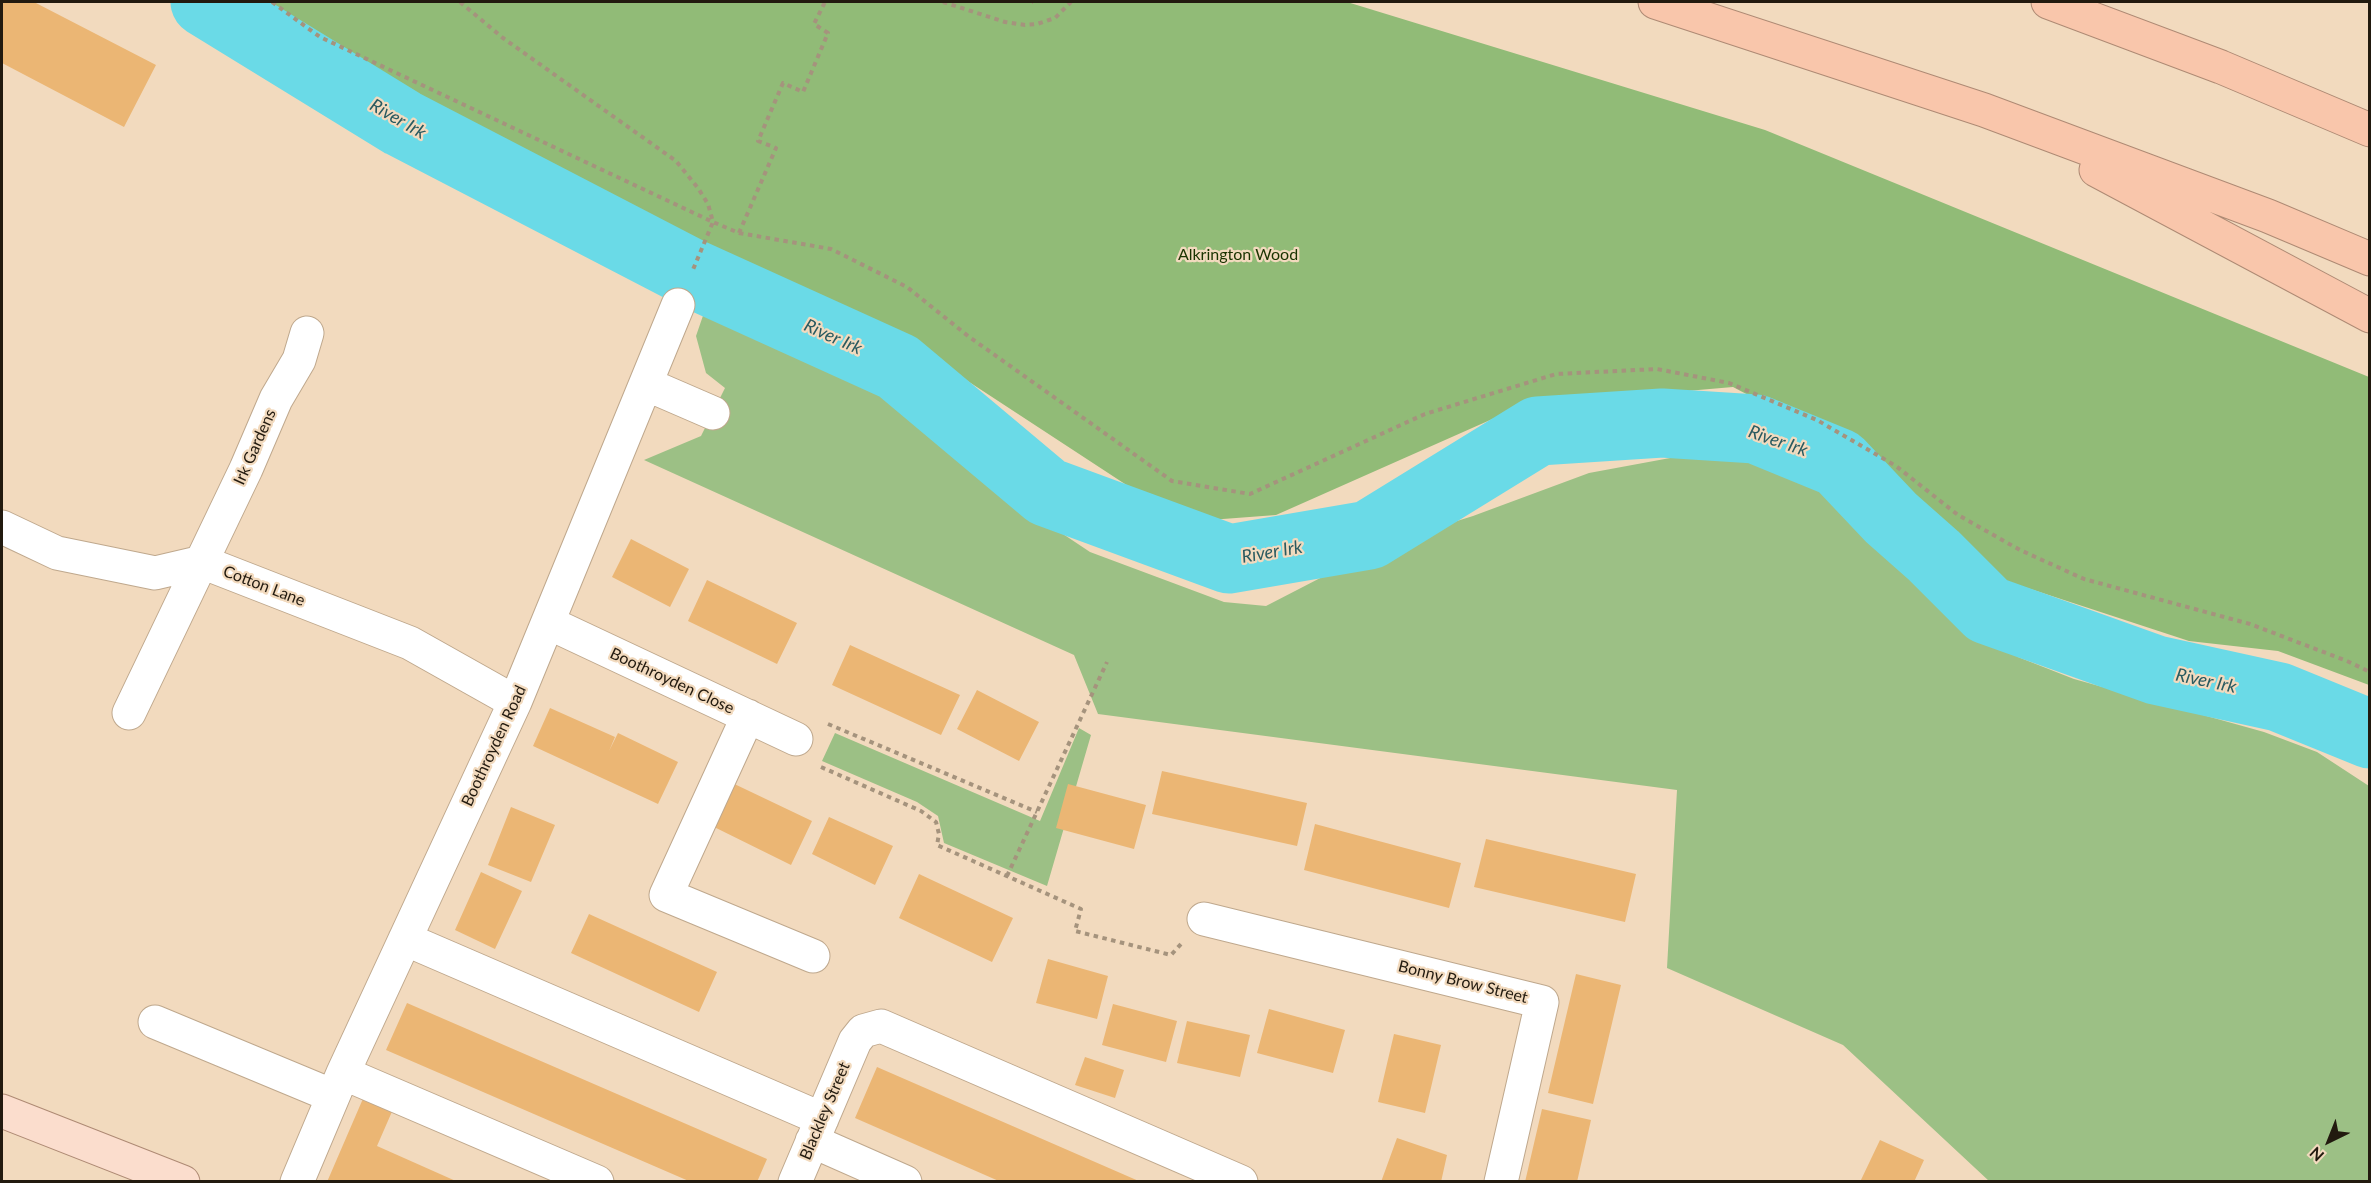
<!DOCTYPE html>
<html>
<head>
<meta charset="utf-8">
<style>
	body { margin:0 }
	#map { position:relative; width:2371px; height:1183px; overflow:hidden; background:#f2dabe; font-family:Lato,sans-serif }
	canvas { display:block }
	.frame { position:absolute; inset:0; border:3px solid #221a0f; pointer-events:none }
	.north { position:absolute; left:2299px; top:1111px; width:60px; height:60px; -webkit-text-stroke:4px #f2dabe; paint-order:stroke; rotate:223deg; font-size:16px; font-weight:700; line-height:24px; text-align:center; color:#221a0f }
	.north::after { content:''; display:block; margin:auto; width:21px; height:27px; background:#221a0f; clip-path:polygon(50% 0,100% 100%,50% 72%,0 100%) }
</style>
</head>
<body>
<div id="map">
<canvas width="2371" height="1183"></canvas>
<div class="frame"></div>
<div class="north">N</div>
</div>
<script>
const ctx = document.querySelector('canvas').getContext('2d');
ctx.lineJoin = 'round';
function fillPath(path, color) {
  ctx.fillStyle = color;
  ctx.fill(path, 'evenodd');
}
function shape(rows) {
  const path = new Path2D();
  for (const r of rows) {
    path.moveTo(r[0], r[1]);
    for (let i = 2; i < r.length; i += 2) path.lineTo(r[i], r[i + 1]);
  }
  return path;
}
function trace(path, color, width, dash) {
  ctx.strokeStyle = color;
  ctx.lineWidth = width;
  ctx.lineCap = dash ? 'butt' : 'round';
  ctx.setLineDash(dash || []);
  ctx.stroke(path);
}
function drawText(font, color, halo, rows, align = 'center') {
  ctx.font = font + ' Lato,sans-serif';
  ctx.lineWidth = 4.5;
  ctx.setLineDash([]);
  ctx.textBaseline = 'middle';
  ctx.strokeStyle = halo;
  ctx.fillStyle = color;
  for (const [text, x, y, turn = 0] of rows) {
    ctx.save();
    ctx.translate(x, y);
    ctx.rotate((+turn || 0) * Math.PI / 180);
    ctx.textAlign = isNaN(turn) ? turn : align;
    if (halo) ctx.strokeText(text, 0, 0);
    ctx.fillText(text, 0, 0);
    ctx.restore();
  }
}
fillPath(shape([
	[706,307,839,362,967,451,1036,516,1090,552,1224,602,1266,606,1390,542,1473,516,1589,473,1735,446,1766,452,1792,461,1826,481,1874,523,1922,578,1962,617,2018,657,2074,679,2264,732,2317,752,2369,786,2369,1181,1989,1181,1843,1045,1667,968,1677,790,1098,714,1074,655,644,460,701,436,725,388,706,373,696,336],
	[1079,728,1091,735,1047,886,944,843,938,816,917,802,822,761,835,733,1040,821]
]), '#9cc085');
fillPath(shape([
	[253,2,1347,2,1765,130,2369,377,2369,685,2278,651,2189,641,2006,581,1868,458,1733,387,1524,405,1276,515,1183,522,876,321,698,245,352,76]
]), '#91bb77');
trace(shape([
	[205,2,402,123,693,274,898,367,1047,492,1229,559,1369,535,1538,431,1662,423,1756,429,1839,463,1891,518,1934,556,1988,610,2156,670,2279,697,2370,734]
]), '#6adae7', 69);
fillPath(shape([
	[2,2,34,2,156,65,124,127,2,63],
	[631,539,689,569,670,607,612,577],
	[707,580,797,623,777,664,688,621],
	[850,645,960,695,941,735,832,685],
	[977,690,1039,722,1019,761,957,729],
	[550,708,615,737,609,751,618,733,678,762,658,804,533,746],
	[1162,771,1307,803,1297,846,1152,814],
	[726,780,812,821,791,865,706,823],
	[1068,784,1146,805,1134,849,1056,828],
	[511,807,555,825,531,882,488,865],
	[829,817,893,846,875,885,812,854],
	[1315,824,1461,863,1449,908,1304,870],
	[1486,839,1636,874,1625,922,1474,887],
	[481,872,522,891,495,949,455,930],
	[919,874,1013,918,992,962,899,918],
	[589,914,717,972,699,1012,571,953],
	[1048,959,1108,976,1097,1019,1036,1003],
	[1576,974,1621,985,1593,1104,1548,1093],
	[407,1003,767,1159,757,1182,691,1182,386,1050],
	[1113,1004,1177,1021,1166,1062,1102,1045],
	[1269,1009,1345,1030,1333,1073,1257,1053],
	[1187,1021,1250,1035,1240,1077,1177,1063],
	[1394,1034,1441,1045,1425,1113,1378,1102],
	[1085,1057,1124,1070,1115,1098,1075,1085],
	[877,1067,1141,1182,1001,1182,855,1118],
	[365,1094,394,1107,377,1146,458,1182,327,1182],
	[1542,1109,1591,1120,1577,1182,1525,1182],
	[1397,1138,1447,1155,1441,1182,1381,1182],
	[1880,1140,1924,1160,1914,1182,1860,1182]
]), '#ebb674');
const minor = shape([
	[646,384,713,413],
	[2,527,57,553,155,573,202,562,410,643,515,702],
	[549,623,796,739],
	[129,713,246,469,276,399,299,360,307,333],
	[748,716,666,895,813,956],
	[1204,919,1542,1002,1501,1182],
	[405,939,822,1119],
	[155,1022,333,1096],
	[343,1073,597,1182],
	[812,1141,905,1182],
	[297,1182,343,1073,515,702,678,305],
	[795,1182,855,1041,863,1031,881,1026,1241,1182]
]);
const major = shape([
	[2,1111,183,1182]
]);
const highway = shape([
	[1655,2,1984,110,2268,216,2370,259],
	[2048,2,2221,67,2370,130],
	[2096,170,2370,316]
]);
trace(minor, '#bfa88d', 35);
trace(major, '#ae8a74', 35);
trace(highway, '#ae8a74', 35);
trace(shape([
	[272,2,320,37,713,222,739,233,831,249,907,287,968,336,1172,481,1250,494,1425,414,1556,374,1657,369,1729,383,1817,420,1896,466,1958,515,2020,550,2084,579,2250,624,2347,661,2370,672],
	[460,2,503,38,676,161,698,188,708,204,713,222,692,272],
	[943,2,1005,22,1025,25,1037,24,1055,18,1071,2],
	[1032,2,1033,2],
	[739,233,776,148,758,141,783,83,803,92,828,33,814,24,825,2],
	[828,724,1037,812],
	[821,767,921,811,936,822,939,834,937,845,1081,909,1075,931,1171,955,1181,944],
	[1007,876,1107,662]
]), '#a5937d', 4, [4.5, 4.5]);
trace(minor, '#fff', 33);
trace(major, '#fbddcd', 33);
trace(highway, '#f9c6ab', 33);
drawText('16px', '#193301', '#f2dabe', [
	["Alkrington Wood",1238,255]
]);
drawText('16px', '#221a0f', '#f2dabe', [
	["Irk Gardens",255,447,-66],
	["Cotton Lane",264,586,21],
	["Boothroyden Close",672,681,25],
	["Boothroyden Road",494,746,-65],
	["Bonny Brow Street",1463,982,14],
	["Blackley Street",825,1111,-67]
]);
drawText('italic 18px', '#295a60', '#f2dabe', [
	["River Irk",398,119,30],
	["River Irk",833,337,24],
	["River Irk",1778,441,19],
	["River Irk",1272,552,-10],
	["River Irk",2206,681,12]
]);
</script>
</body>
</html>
